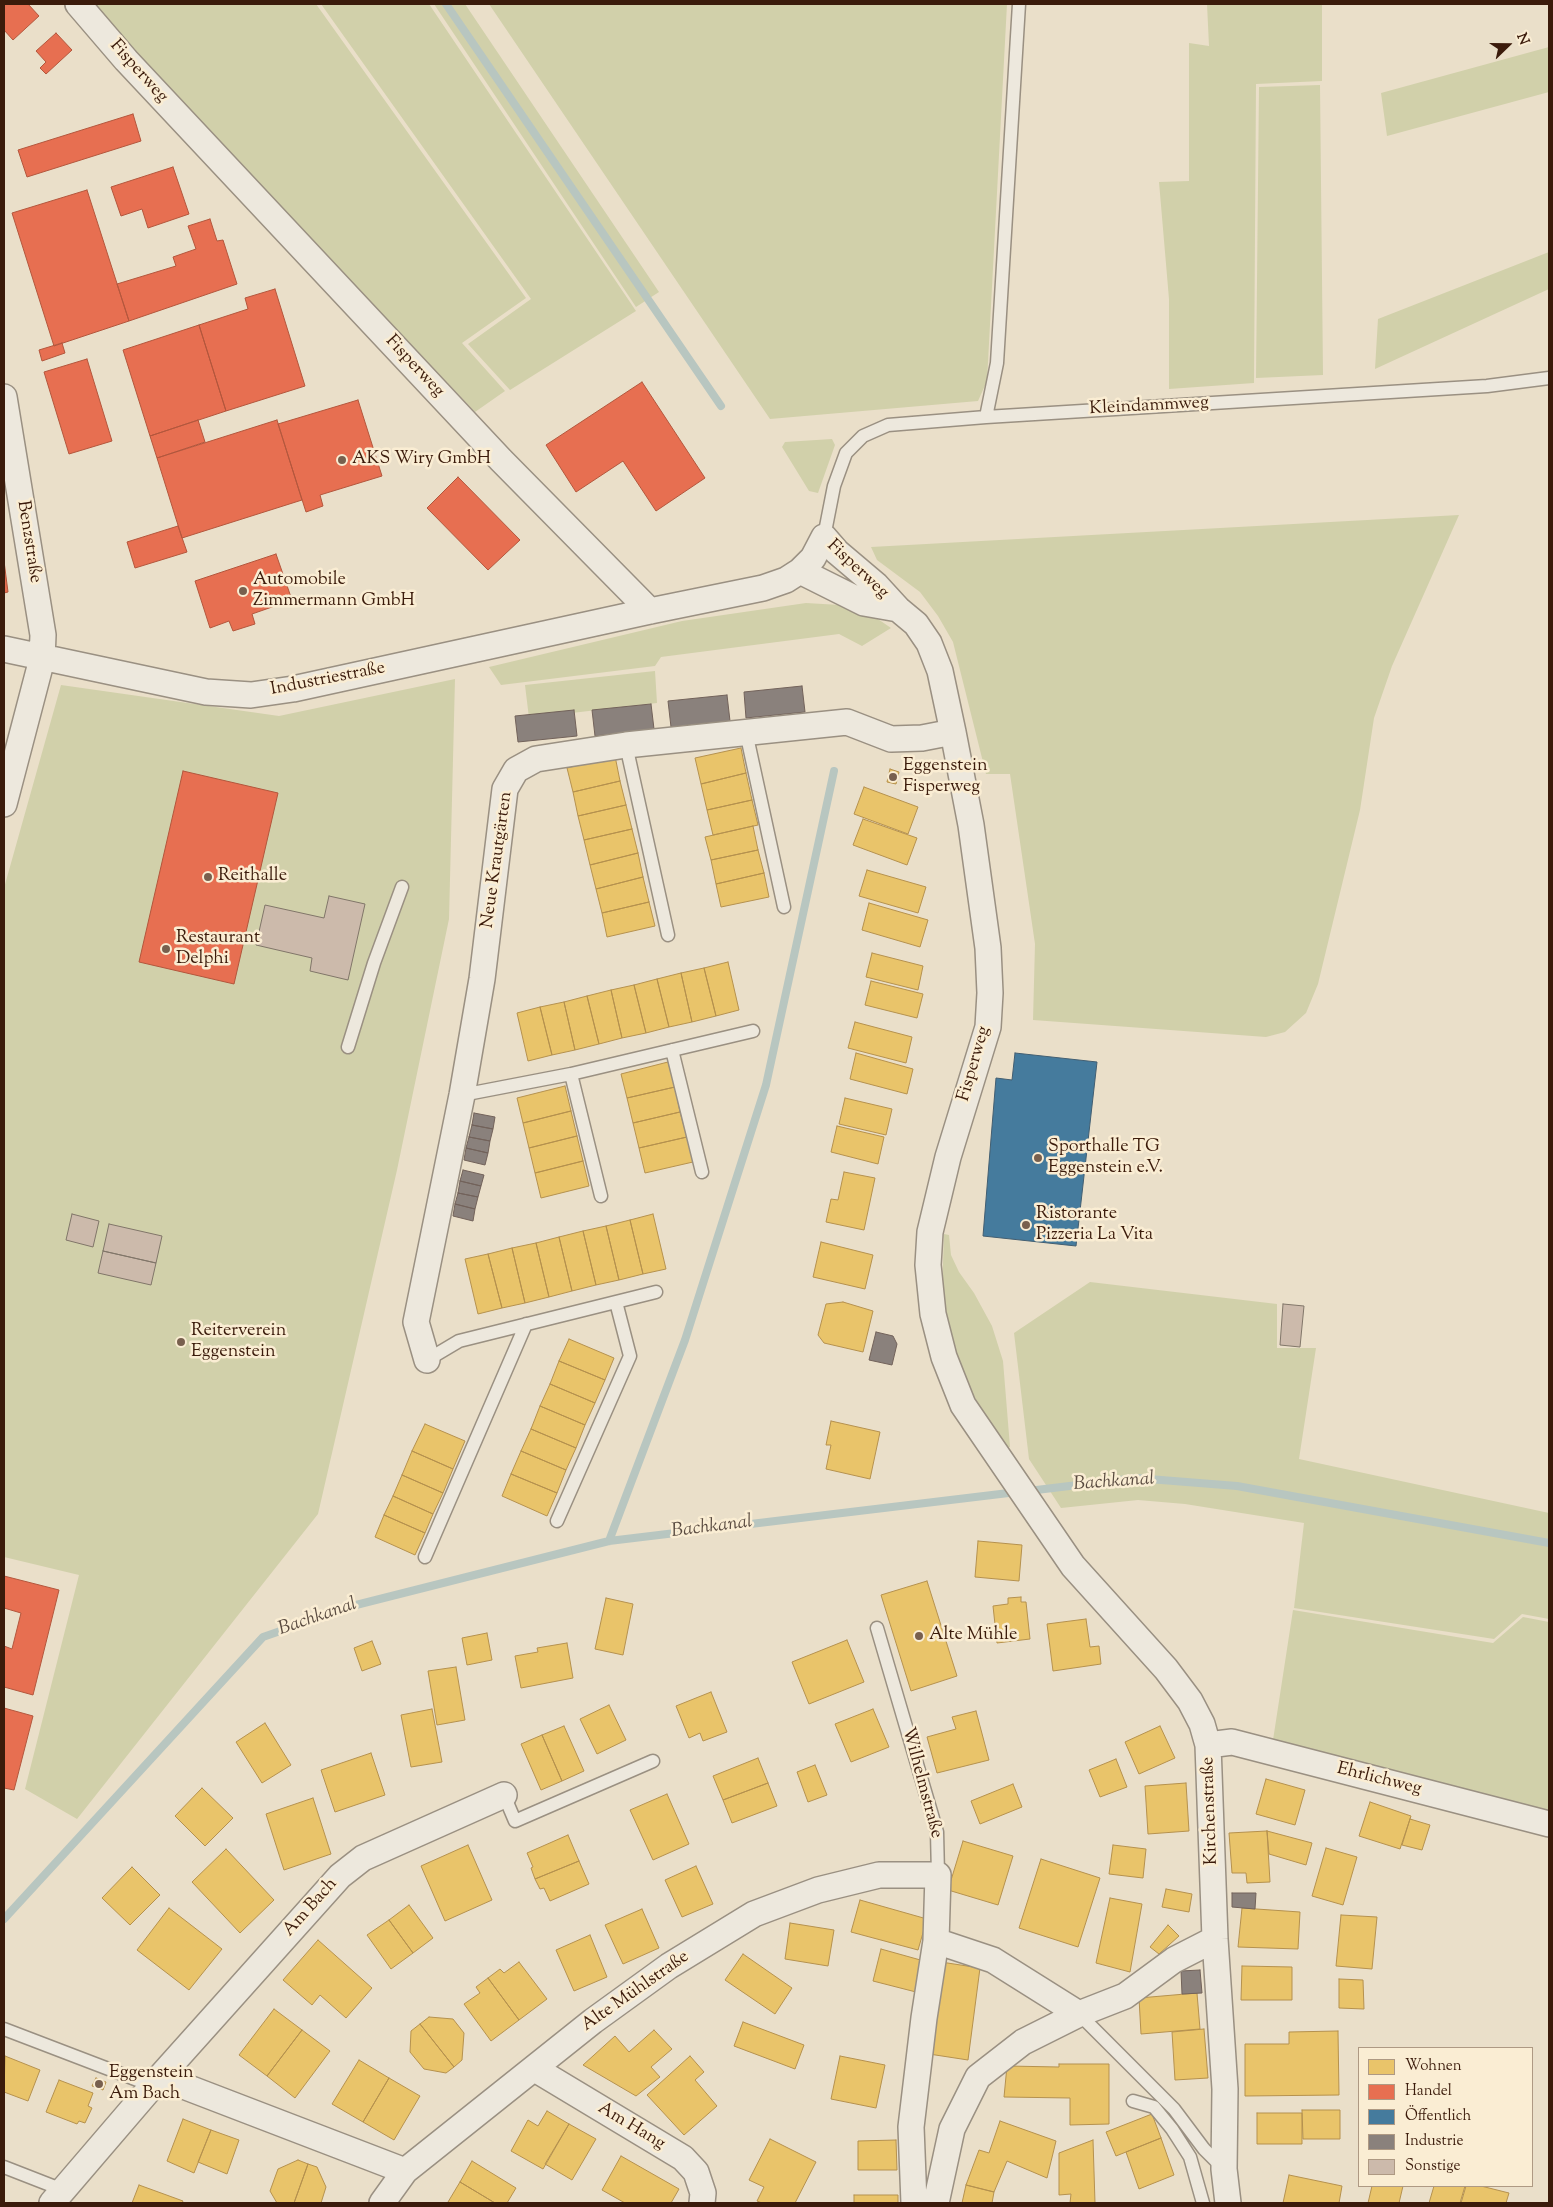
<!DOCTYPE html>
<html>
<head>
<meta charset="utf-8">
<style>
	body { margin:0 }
	#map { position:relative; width:1553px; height:2207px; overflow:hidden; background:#eadfc9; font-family:"Sorts Mill Goudy",serif }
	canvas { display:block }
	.frame { position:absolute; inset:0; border:5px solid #3b1b0b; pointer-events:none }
	.legend { position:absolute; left:1358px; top:2047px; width:175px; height:140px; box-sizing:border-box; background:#faedd3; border:1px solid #ae9983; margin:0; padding:6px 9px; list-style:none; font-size:15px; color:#3b1b0b }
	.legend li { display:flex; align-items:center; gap:10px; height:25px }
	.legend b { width:25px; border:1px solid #ae9983 }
	.north { position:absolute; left:1483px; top:20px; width:50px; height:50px; -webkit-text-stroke:4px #faedd3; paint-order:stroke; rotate:68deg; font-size:14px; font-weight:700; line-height:20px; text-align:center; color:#3b1b0b }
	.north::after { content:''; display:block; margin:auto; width:18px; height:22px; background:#3b1b0b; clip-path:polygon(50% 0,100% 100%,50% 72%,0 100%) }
</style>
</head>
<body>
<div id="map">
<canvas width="1553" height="2207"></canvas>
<div class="frame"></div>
<ul class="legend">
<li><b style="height:14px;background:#e9c46a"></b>Wohnen</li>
<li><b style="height:14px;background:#e76f51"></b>Handel</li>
<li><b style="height:14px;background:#457b9d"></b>Öffentlich</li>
<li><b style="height:14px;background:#8a817c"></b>Industrie</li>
<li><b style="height:14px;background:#ccbaab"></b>Sonstige</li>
</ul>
<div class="north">N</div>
</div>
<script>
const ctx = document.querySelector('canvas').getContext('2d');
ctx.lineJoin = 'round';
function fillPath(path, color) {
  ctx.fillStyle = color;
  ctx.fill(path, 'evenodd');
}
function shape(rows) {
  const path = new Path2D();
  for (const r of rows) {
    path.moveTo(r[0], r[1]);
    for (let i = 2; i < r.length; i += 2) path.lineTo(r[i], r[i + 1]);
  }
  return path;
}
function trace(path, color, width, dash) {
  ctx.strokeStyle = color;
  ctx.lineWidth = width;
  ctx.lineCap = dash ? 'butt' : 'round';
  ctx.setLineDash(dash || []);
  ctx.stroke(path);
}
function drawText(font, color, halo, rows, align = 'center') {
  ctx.font = font + ' "Sorts Mill Goudy",serif';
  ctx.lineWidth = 5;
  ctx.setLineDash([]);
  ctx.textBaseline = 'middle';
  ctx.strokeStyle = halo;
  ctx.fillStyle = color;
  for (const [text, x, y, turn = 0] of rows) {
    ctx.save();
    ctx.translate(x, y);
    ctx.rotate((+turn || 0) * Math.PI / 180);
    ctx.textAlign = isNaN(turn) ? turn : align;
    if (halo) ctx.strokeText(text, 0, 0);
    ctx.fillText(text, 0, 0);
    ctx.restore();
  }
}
fillPath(shape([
	[95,4,316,4,526,298,462,343,505,391,475,412,132,50],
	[321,4,429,4,636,311,510,390,468,344,531,299],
	[434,4,465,4,659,292,636,307],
	[489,4,1007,4,987,381,978,401,770,419],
	[1207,4,1322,4,1322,81,1256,84,1254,383,1169,389,1169,299,1159,182,1189,181,1189,43,1209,46],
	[1549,47,1549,92,1387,136,1381,93],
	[1320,85,1323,375,1256,378,1259,87],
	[1549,252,1549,289,1375,369,1378,319],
	[832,439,835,445,818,493,809,491,782,447,785,442],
	[1459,515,1392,666,1374,718,1360,810,1318,984,1306,1013,1285,1032,1266,1037,1033,1020,1035,944,1010,774,986,774,953,642,938,616,920,592,877,560,871,547],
	[806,603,840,605,872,615,891,628,862,646,839,634,661,657,655,666,501,685,489,667,682,621],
	[655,671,657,703,529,718,525,685],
	[455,679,449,919,397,1170,318,1514,77,1819,25,1789,79,1575,4,1557,4,888,61,685,279,716],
	[944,1234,949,1235,951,1255,959,1272,974,1293,992,1326,1003,1361,1010,1447,1006,1448,985,1417,964,1378,951,1337,942,1293],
	[1090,1282,1277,1304,1277,1348,1316,1348,1299,1459,1549,1513,1549,1619,1522,1614,1494,1639,1294,1608,1304,1523,1185,1504,1138,1500,1061,1508,1029,1459,1014,1333],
	[1293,1610,1493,1643,1523,1617,1549,1622,1549,1813,1273,1740]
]), '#d1d0aa');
const homes = shape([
	[741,748,746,773,701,784,695,758,741,748],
	[615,756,620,781,573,792,567,768,615,756],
	[890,769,899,772,896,784,887,782,890,769],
	[746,773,752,800,707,810,701,784,746,773],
	[620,781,626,805,578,816,573,792,620,781],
	[864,787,918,807,908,834,854,814,864,787],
	[752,800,758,825,713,835,707,810,752,800],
	[626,805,632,829,584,840,578,816,626,805],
	[863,819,917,838,907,865,853,845,863,819],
	[753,826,758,850,711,860,705,837,753,826],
	[632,829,638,853,590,865,584,840,632,829],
	[758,850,764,873,716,884,711,860,758,850],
	[638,853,643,877,596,889,590,865,638,853],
	[867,870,926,887,918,913,859,896,867,870],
	[764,873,769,897,721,907,716,884,764,873],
	[643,877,649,902,602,913,596,889,643,877],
	[649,902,655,926,607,937,602,913,649,902],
	[869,903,928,920,920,947,862,930,869,903],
	[872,953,923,966,918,990,866,977,872,953],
	[728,962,739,1010,716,1016,704,968,728,962],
	[704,968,716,1016,692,1022,681,973,704,968],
	[681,973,692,1022,669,1027,657,979,681,973],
	[657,979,669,1027,646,1033,634,985,657,979],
	[871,981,923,994,917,1018,865,1005,871,981],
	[634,985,646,1033,622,1038,611,990,634,985],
	[611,990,622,1038,599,1044,587,996,611,990],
	[587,996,599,1044,575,1050,564,1002,587,996],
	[564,1002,575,1050,552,1055,540,1007,564,1002],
	[540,1007,552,1055,528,1061,517,1013,540,1007],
	[855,1022,912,1037,906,1063,848,1048,855,1022],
	[856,1053,913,1069,907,1094,850,1079,856,1053],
	[668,1062,675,1087,627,1098,621,1074,668,1062],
	[565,1086,571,1111,523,1123,517,1098,565,1086],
	[675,1087,680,1112,633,1123,627,1098,675,1087],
	[845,1098,892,1109,886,1135,839,1124,845,1098],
	[571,1111,577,1136,529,1148,523,1123,571,1111],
	[680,1112,687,1137,639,1148,633,1123,680,1112],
	[837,1126,884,1137,878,1164,831,1152,837,1126],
	[577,1136,583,1161,535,1173,529,1148,577,1136],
	[687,1137,693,1162,645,1173,639,1148,687,1137],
	[583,1161,589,1186,541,1198,535,1173,583,1161],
	[844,1172,875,1178,864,1230,826,1222,831,1199,838,1200,844,1172],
	[653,1214,666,1269,643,1274,630,1220,653,1214],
	[630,1220,643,1274,619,1280,606,1226,630,1220],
	[606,1226,619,1280,596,1285,583,1231,606,1226],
	[583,1231,596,1285,572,1291,559,1237,583,1231],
	[559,1237,572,1291,549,1297,536,1243,559,1237],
	[821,1242,873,1255,865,1289,813,1277,821,1242],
	[536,1243,549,1297,525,1303,512,1248,536,1243],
	[512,1248,525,1303,502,1308,488,1254,512,1248],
	[488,1254,502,1308,478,1314,465,1259,488,1254],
	[843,1302,873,1311,863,1352,824,1343,818,1335,826,1304,843,1302],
	[569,1339,614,1358,605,1380,559,1361,569,1339],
	[559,1361,605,1380,595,1403,550,1384,559,1361],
	[550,1384,595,1403,585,1425,540,1406,550,1384],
	[540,1406,585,1425,576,1448,531,1429,540,1406],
	[831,1421,880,1432,870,1479,826,1469,831,1445,826,1445,831,1421],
	[425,1424,465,1441,453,1469,412,1451,425,1424],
	[531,1429,576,1448,566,1470,521,1451,531,1429],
	[412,1451,453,1469,443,1493,402,1475,412,1451],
	[521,1451,566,1470,557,1493,511,1474,521,1451],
	[511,1474,557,1493,547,1516,502,1496,511,1474],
	[402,1475,443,1493,433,1514,393,1496,402,1475],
	[393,1496,433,1514,425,1533,384,1515,393,1496],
	[384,1515,425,1533,415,1555,375,1537,384,1515],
	[978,1541,1022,1545,1019,1581,975,1577,978,1541],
	[927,1581,957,1676,911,1691,881,1595,927,1581],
	[1021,1597,1021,1602,1026,1602,1030,1639,997,1643,993,1606,1008,1604,1008,1598,1021,1597],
	[606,1598,633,1604,623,1655,595,1649,606,1598],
	[1086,1619,1090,1647,1099,1646,1101,1664,1053,1671,1047,1624,1086,1619],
	[487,1633,492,1660,467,1665,462,1638,487,1633],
	[847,1640,864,1682,809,1704,792,1662,847,1640],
	[372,1641,381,1664,362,1671,354,1648,372,1641],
	[567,1643,573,1678,521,1688,515,1656,538,1652,537,1648,567,1643],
	[456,1667,465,1720,437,1725,428,1671,456,1667],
	[711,1692,727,1732,703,1741,700,1733,689,1738,676,1706,711,1692],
	[609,1705,626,1740,597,1754,580,1719,609,1705],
	[432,1709,442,1762,411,1767,401,1715,432,1709],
	[873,1709,889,1747,851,1762,835,1724,873,1709],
	[976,1711,989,1760,937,1773,927,1737,956,1729,952,1717,976,1711],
	[265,1723,291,1765,262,1783,236,1742,265,1723],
	[564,1726,584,1771,562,1781,542,1735,564,1726],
	[1160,1726,1175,1758,1139,1774,1125,1742,1160,1726],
	[542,1735,562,1781,541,1790,521,1744,542,1735],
	[371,1753,385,1795,335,1812,321,1770,371,1753],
	[758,1758,768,1783,723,1800,713,1776,758,1758],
	[1116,1759,1127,1787,1100,1797,1089,1770,1116,1759],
	[815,1765,827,1795,808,1802,797,1772,815,1765],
	[1266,1779,1305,1790,1295,1825,1256,1814,1266,1779],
	[768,1783,777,1806,732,1823,723,1800,768,1783],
	[1186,1783,1189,1831,1148,1834,1145,1786,1186,1783],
	[1013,1784,1022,1807,980,1824,971,1801,1013,1784],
	[202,1788,233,1818,205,1846,175,1816,202,1788],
	[667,1794,689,1844,653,1860,630,1810,667,1794],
	[313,1798,331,1854,284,1870,266,1814,313,1798],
	[1370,1802,1411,1816,1400,1849,1359,1836,1370,1802],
	[1410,1819,1430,1825,1422,1850,1402,1845,1410,1819],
	[1267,1831,1312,1843,1306,1865,1269,1854,1267,1831],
	[1267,1831,1270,1882,1247,1883,1246,1873,1232,1873,1229,1833,1267,1831],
	[568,1835,579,1861,535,1879,531,1868,533,1867,527,1853,568,1835],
	[963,1841,1013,1856,998,1905,948,1890,963,1841],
	[468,1845,492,1900,445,1921,421,1866,468,1845],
	[1113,1845,1146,1849,1143,1878,1109,1874,1113,1845],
	[1326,1848,1357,1857,1343,1905,1312,1896,1326,1848],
	[226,1849,274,1900,240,1933,192,1882,226,1849],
	[1041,1859,1100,1878,1078,1947,1019,1928,1041,1859],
	[579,1861,589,1884,550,1901,544,1888,540,1889,535,1879,579,1861],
	[696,1866,713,1904,682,1917,665,1880,696,1866],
	[132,1867,160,1895,130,1925,102,1898,132,1867],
	[1166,1889,1192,1894,1189,1912,1162,1907,1166,1889],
	[1110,1898,1142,1904,1130,1972,1096,1963,1110,1898],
	[860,1900,927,1919,918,1950,851,1932,860,1900],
	[409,1905,433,1938,413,1953,389,1920,409,1905],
	[169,1908,222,1949,189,1990,137,1950,169,1908],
	[1242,1908,1300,1912,1298,1949,1238,1947,1242,1908],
	[642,1909,659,1948,623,1964,605,1925,642,1909],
	[1341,1915,1377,1917,1372,1969,1336,1966,1341,1915],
	[389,1920,413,1953,391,1969,367,1935,389,1920],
	[790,1923,834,1930,828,1966,785,1959,790,1923],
	[1168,1925,1179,1936,1159,1954,1150,1947,1168,1925],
	[590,1935,607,1977,574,1991,556,1950,590,1935],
	[318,1940,372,1988,346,2018,320,1995,312,2005,283,1980,318,1940],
	[881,1949,924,1961,916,1992,873,1981,881,1949],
	[743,1954,792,1988,775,2014,725,1980,743,1954],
	[519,1962,547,1999,519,2020,488,1978,500,1969,504,1973,519,1962],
	[941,1962,980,1968,968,2060,929,2054,941,1962],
	[1242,1966,1292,1967,1292,2000,1241,2000,1242,1966],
	[488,1978,519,2020,491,2041,464,2004,480,1993,476,1987,488,1978],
	[1339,1979,1363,1980,1364,2009,1339,2008,1339,1979],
	[1197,1993,1200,2029,1141,2034,1139,1998,1197,1993],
	[274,2009,302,2030,267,2076,239,2055,274,2009],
	[429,2017,453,2019,464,2033,462,2060,454,2067,420,2024,429,2017],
	[743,2022,804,2045,795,2069,734,2046,743,2022],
	[420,2024,454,2067,446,2073,424,2069,410,2052,411,2031,420,2024],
	[1204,2029,1208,2078,1175,2080,1172,2032,1204,2029],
	[302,2030,330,2051,295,2098,267,2076,302,2030],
	[654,2030,672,2049,651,2067,660,2077,636,2096,583,2065,615,2036,629,2052,654,2030],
	[1338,2031,1339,2095,1245,2096,1245,2044,1289,2044,1289,2032,1338,2031],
	[5,2056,40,2070,28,2101,4,2092,5,2056],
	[690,2056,704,2072,695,2080,717,2106,684,2135,647,2095,690,2056],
	[840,2056,885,2065,876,2108,831,2099,840,2056],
	[359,2060,389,2078,363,2122,332,2104,359,2060],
	[1059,2064,1109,2064,1109,2124,1070,2125,1070,2098,1004,2097,1007,2066,1059,2067,1059,2064],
	[96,2078,106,2082,103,2090,92,2086,96,2078],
	[389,2078,420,2096,394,2140,363,2122,389,2078],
	[59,2080,93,2093,88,2106,92,2108,85,2123,79,2121,77,2124,46,2112,59,2080],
	[1302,2110,1340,2110,1340,2139,1303,2139,1302,2110],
	[547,2111,569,2124,543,2169,511,2151,528,2120,538,2126,547,2111],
	[1257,2113,1302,2113,1302,2144,1257,2144,1257,2113],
	[1152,2114,1161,2138,1116,2156,1106,2132,1152,2114],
	[183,2119,211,2130,194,2173,167,2161,183,2119],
	[1000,2121,1056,2141,1047,2178,1007,2161,994,2192,966,2185,979,2150,989,2153,1000,2121],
	[569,2124,596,2139,572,2180,545,2164,569,2124],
	[211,2130,239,2140,227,2174,198,2162,211,2130],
	[1161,2138,1174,2175,1139,2189,1126,2152,1161,2138],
	[770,2139,816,2162,795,2203,762,2203,757,2201,764,2187,749,2180,770,2139],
	[896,2140,897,2170,858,2170,858,2141,896,2140],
	[1093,2140,1095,2203,1070,2203,1071,2194,1059,2195,1059,2153,1093,2140],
	[621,2156,679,2189,671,2203,625,2203,602,2190,621,2156],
	[298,2160,308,2164,294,2203,277,2203,270,2191,278,2169,298,2160],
	[472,2161,516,2188,507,2203,495,2203,460,2182,472,2161],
	[308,2164,317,2167,326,2187,321,2203,294,2203,308,2164],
	[1289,2175,1342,2186,1339,2203,1283,2203,1289,2175],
	[460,2182,495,2203,451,2203,448,2202,460,2182],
	[139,2185,183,2201,182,2203,132,2203,139,2185],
	[966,2185,994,2192,992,2203,962,2203,966,2185],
	[1372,2186,1403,2186,1399,2203,1368,2203,1372,2186],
	[1434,2186,1465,2186,1460,2203,1429,2203,1434,2186],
	[1466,2186,1481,2186,1509,2193,1506,2203,1461,2203,1466,2186],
	[854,2195,898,2195,898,2203,854,2203,854,2195]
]);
fillPath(homes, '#e9c46a');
trace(homes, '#b5914e', 1);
const shops = shape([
	[4,4,28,4,39,16,13,40,4,30,4,4],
	[56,33,72,50,46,74,40,68,46,62,36,51,56,33],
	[133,114,141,141,27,177,18,150,133,114],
	[173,167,189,214,148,228,142,209,121,216,111,187,173,167],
	[87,190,129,321,54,346,12,213,87,190],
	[210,219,217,241,223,240,237,284,129,321,117,284,176,266,173,257,196,249,188,226,210,219],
	[275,289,305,386,226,411,199,325,248,309,245,298,275,289],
	[199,325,226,411,150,436,123,350,199,325],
	[62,343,65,353,42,361,39,350,62,343],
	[87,359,112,441,69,454,44,372,87,359],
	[642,382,705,478,656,511,623,461,576,492,546,445,642,382],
	[358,400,382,476,320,495,323,506,306,512,278,424,358,400],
	[198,420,205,442,157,458,150,436,198,420],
	[277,420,302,500,182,538,157,458,277,420],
	[458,477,520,540,488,570,427,508,458,477],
	[178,526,187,552,135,568,127,542,178,526],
	[276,554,292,600,252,614,255,624,233,631,229,621,210,628,195,581,276,554],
	[4,561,8,592,4,593,4,561],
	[183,771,278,793,234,984,139,962,183,771],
	[4,1576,59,1590,33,1695,4,1687,4,1646,12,1649,21,1613,4,1608,4,1576],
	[4,1708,33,1716,14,1790,4,1788,4,1708]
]);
fillPath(shops, '#e76f51');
trace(shops, '#b3563c', 1);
const public = shape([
	[1015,1053,1097,1062,1076,1246,983,1236,996,1078,1012,1080,1015,1053]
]);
fillPath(public, '#457b9d');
trace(public, '#425e71', 1);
const industry = shape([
	[802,686,805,712,746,718,744,692,802,686],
	[727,695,730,721,671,727,668,701,727,695],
	[651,704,654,729,595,736,592,710,651,704],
	[574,710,577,736,518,742,515,716,574,710],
	[474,1113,495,1117,493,1129,472,1125,474,1113],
	[472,1125,493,1129,490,1141,469,1137,472,1125],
	[469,1137,490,1141,488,1153,466,1148,469,1137],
	[466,1148,488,1153,485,1165,464,1160,466,1148],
	[463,1170,484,1175,481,1186,460,1181,463,1170],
	[460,1181,481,1186,478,1197,458,1193,460,1181],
	[458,1193,478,1197,475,1209,455,1204,458,1193],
	[455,1204,475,1209,473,1221,453,1216,455,1204],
	[876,1332,893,1336,897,1344,892,1365,869,1360,876,1332],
	[1232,1893,1256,1893,1255,1909,1232,1907,1232,1893],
	[1200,1970,1202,1993,1182,1994,1181,1971,1200,1970]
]);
fillPath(industry, '#8a817c');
trace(industry, '#72625a', 1);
trace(shape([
	[446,4,721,406],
	[1028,1491,1136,1478,1237,1486,1549,1543],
	[609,1541,685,1340,766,1085,834,771],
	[4,1919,263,1637,352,1606,609,1541,1017,1492]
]), '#b8c6c0', 8);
const building = shape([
	[329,896,365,904,348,980,310,971,312,958,256,945,265,905,324,918,329,896],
	[72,1214,99,1221,93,1247,66,1240,72,1214],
	[109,1224,162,1236,156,1263,103,1251,109,1224],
	[103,1251,156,1263,151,1285,98,1273,103,1251],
	[1283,1304,1304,1306,1300,1347,1280,1345,1283,1304]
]);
fillPath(building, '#ccbaab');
trace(building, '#817669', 1);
const service = shape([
	[986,417,997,363,1019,4],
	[824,537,834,486,846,453,863,436,888,425,986,417,1487,386,1549,378],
	[746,732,784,907],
	[626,745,668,935],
	[348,1047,374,963,402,887],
	[672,1050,702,1172],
	[571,1074,601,1196],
	[462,1095,571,1074,753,1031],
	[427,1360,459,1341,656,1292],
	[557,1521,630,1356,616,1302],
	[425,1557,526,1324],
	[877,1628,937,1832,938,1875],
	[504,1795,515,1821,653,1761],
	[1079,2014,1174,2109,1204,2149,1224,2169],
	[4,2029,153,2086],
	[1133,2101,1154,2107,1172,2129,1190,2157,1203,2203],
	[4,2167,63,2190]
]);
const minor = shape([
	[78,4,126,60,501,460,650,611],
	[4,397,43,635,42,659,4,804],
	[800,571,864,603,898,609],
	[4,649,206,692,251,695,293,689,650,611,763,588,786,580,800,571,813,558,824,537,837,552,876,585,898,609,916,624,929,643,940,671,953,732,971,825,988,948,990,993,988,1027,948,1157,930,1232,928,1265,933,1314,944,1357,963,1405,1073,1566,1166,1669,1190,1701,1202,1724,1208,1745,1215,1939,1225,2089,1224,2169,1228,2203],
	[427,1360,416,1322,462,1095,482,979,505,789,516,770,536,759,626,745,847,722,891,739,922,738,953,732],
	[1208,1745,1232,1742,1549,1824],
	[535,2069,683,2158,696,2172,703,2193,702,2203],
	[405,2171,160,2077,340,1876,363,1858,504,1795],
	[52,2203,160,2077],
	[382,2203,405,2171,593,2021,669,1966,754,1914,818,1890,879,1875,938,1875,936,1941,993,1960,1079,2014,1125,1996,1174,1960,1215,1939],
	[914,2203,911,2127,924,2018,936,1941],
	[936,2203,952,2129,978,2077,1023,2042,1079,2014]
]);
trace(service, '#9a9082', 15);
trace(minor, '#9a9082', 28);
trace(service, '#ede8dd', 12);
trace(minor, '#ede8dd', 25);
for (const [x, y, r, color] of [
	[342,460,5,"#78604e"],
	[243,591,5,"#78604e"],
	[893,777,5,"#78604e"],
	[208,877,5,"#78604e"],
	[166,949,5,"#78604e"],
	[1038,1158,5,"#78604e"],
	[1026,1225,5,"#78604e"],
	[181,1342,5,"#78604e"],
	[919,1636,5,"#78604e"],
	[99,2084,5,"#78604e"]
]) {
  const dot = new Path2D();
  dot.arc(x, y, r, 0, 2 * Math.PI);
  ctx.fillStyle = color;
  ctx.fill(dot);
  trace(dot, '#faedd3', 2);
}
drawText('18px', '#3b1b0b', '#faedd3', [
	["Fisperweg",138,72,48],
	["Fisperweg",414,367,47],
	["Kleindammweg",1149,407,-3],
	["Benzstraße",28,542,81],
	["Fisperweg",857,570,43],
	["Industriestraße",328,680,-11],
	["Neue Krautgärten",498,860,-82],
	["Fisperweg",975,1064,-74],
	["Ehrlichweg",1379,1780,14],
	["Wilhelmstraße",921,1783,75],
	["Kirchenstraße",1211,1811,-92],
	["Am Bach",311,1908,-48],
	["Alte Mühlstraße",636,1992,-35],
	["Am Hang",631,2127,31]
]);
drawText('18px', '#3b1b0b', '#faedd3', [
	["AKS Wiry GmbH",352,460],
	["Automobile",253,581],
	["Zimmermann GmbH",253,602],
	["Eggenstein",903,767],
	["Fisperweg",903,788],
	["Reithalle",218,877],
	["Restaurant",176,939],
	["Delphi",176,960],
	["Sporthalle TG",1048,1148],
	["Eggenstein e.V.",1048,1169],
	["Ristorante",1036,1215],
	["Pizzeria La Vita",1036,1236],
	["Reiterverein",191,1332],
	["Eggenstein",191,1353],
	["Alte Mühle",929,1636],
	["Eggenstein",109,2074],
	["Am Bach",109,2095]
], 'left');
drawText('italic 19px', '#5a4b40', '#faedd3', [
	["Bachkanal",1114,1483,-4],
	["Bachkanal",712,1528,-7],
	["Bachkanal",318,1618,-19]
]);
</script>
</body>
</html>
